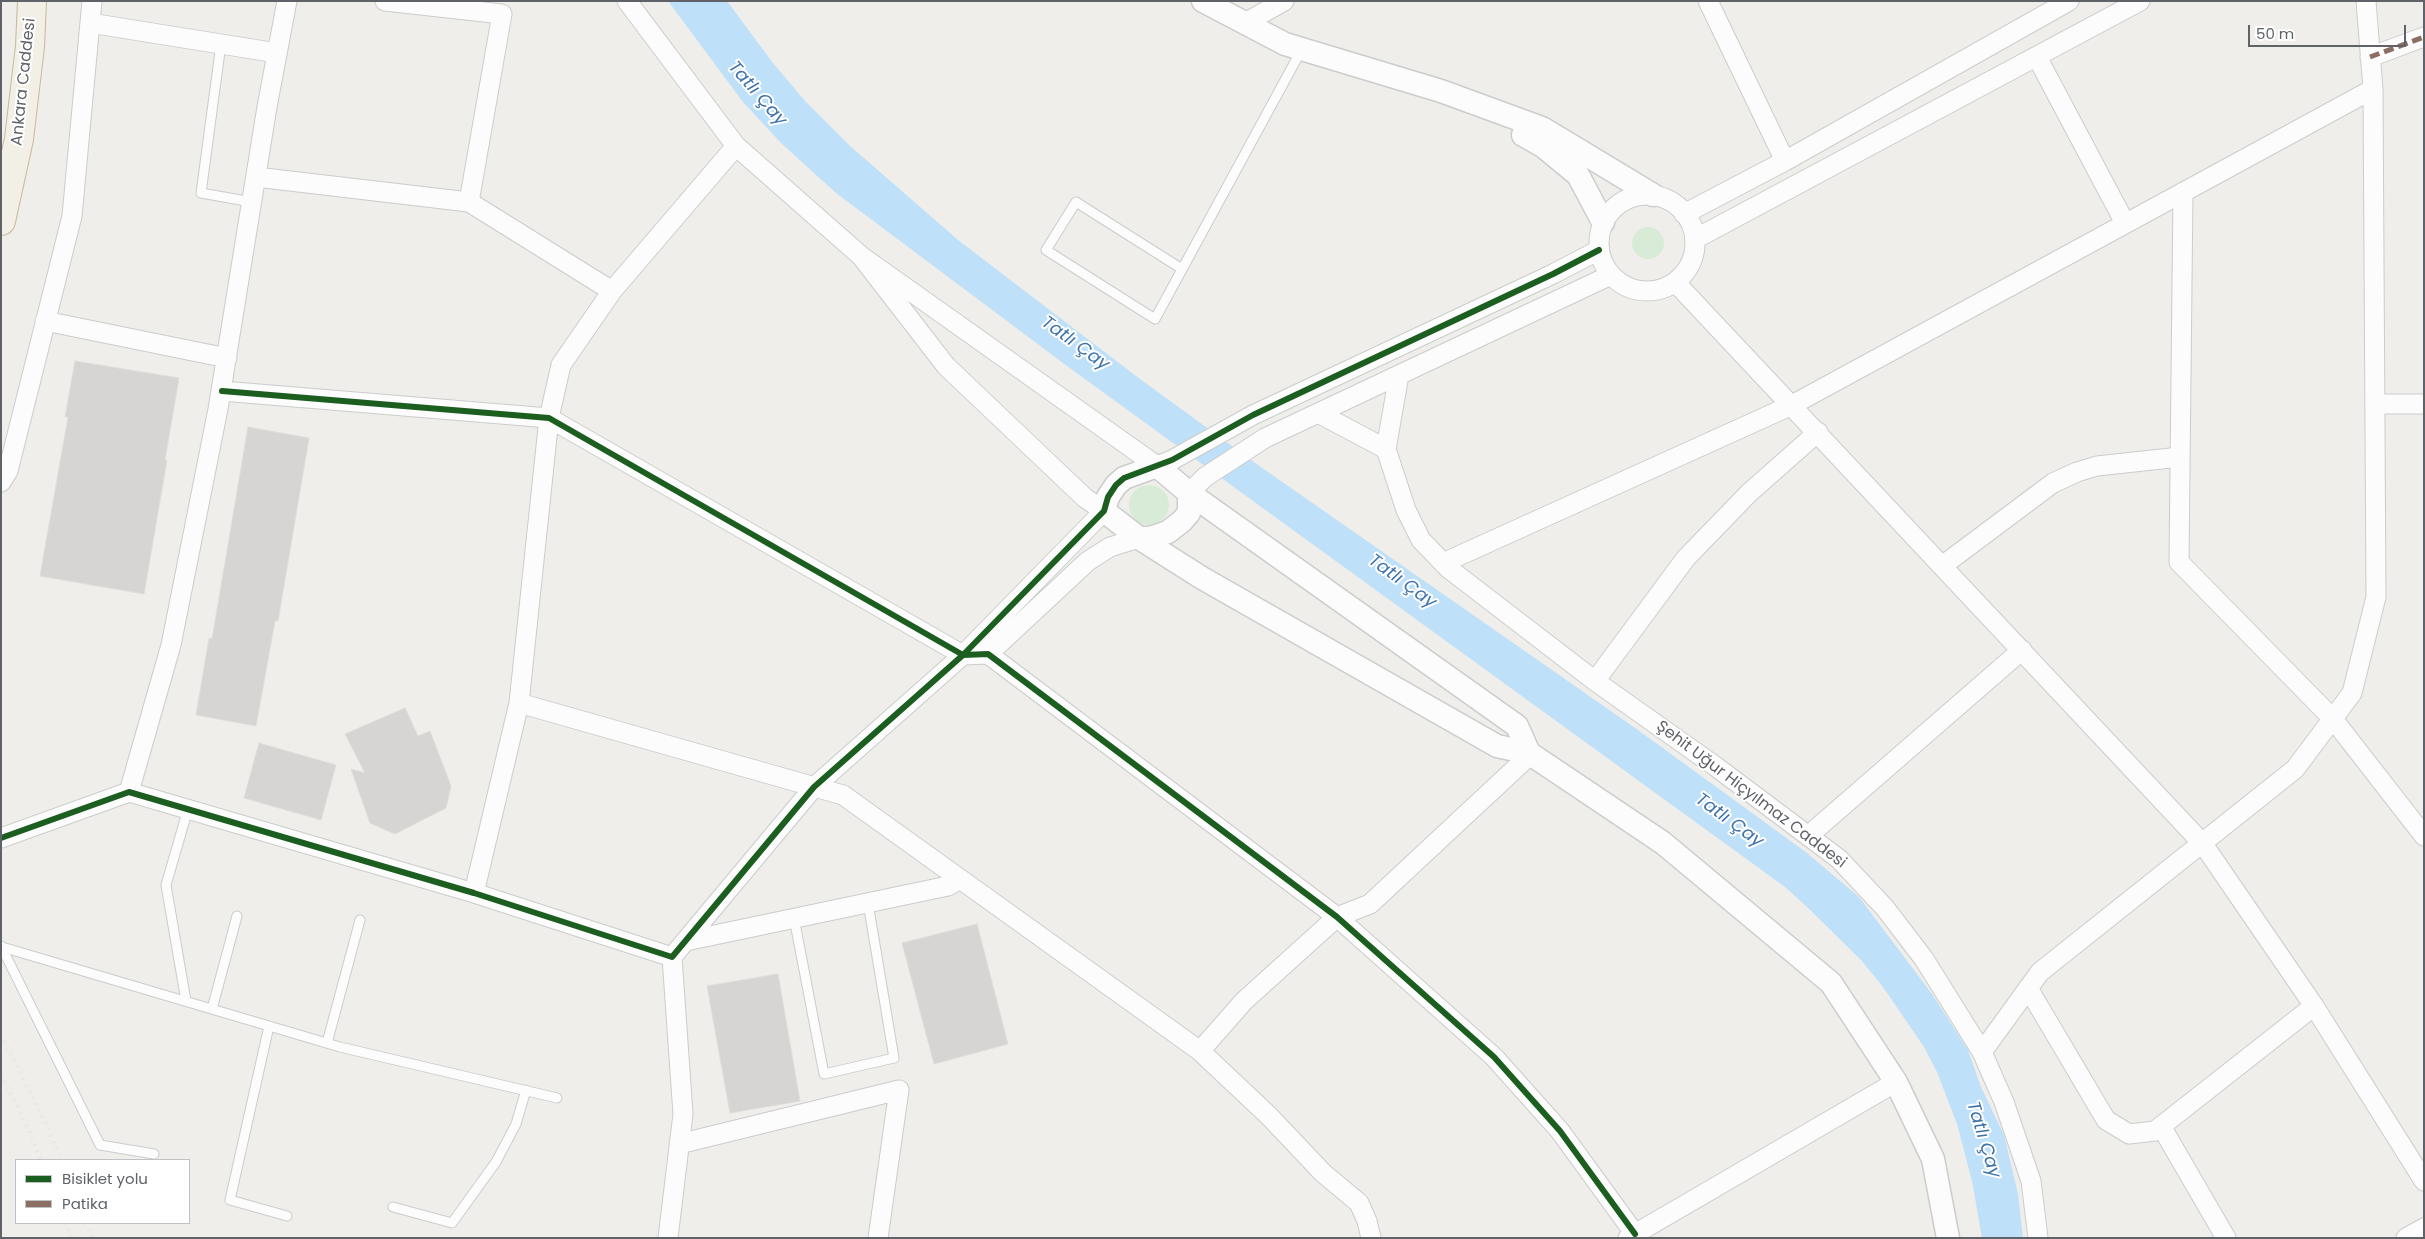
<!DOCTYPE html>
<html>
<head>
<meta charset="utf-8">
<style>
	body { margin:0 }
	#map { position:relative; width:2425px; height:1239px; overflow:hidden; background:#efeeea; font-family:Poppins,sans-serif }
	canvas { display:block }
	.frame { position:absolute; inset:0; border:2px solid #5f6368; pointer-events:none }
	.legend { position:absolute; left:15px; top:1159px; width:175px; height:65px; box-sizing:border-box; background:#fff; border:1px solid #bfc1c3; margin:0; padding:6px 9px; list-style:none; font-size:15px; color:#5f6368 }
	.legend li { display:flex; align-items:center; gap:10px; height:25px }
	.legend b { width:25px; border:1px solid #bfc1c3 }
	.scale { position:absolute; left:2248px; top:25px; width:158px; height:22px; box-sizing:border-box; border:2px solid #5f6368; border-top:0; padding-left:6px; font-size:15px; line-height:18px; white-space:nowrap; color:#5f6368; -webkit-text-stroke:4px #fff; paint-order:stroke }
</style>
</head>
<body>
<div id="map">
<canvas width="2425" height="1239"></canvas>
<div class="frame"></div>
<ul class="legend">
<li><b style="height:6px;background:#1b5e20"></b>Bisiklet yolu</li>
<li><b style="height:6px;background:#8d6e63"></b>Patika</li>
</ul>
<div class="scale">50 m</div>
</div>
<script>
const ctx = document.querySelector('canvas').getContext('2d');
ctx.lineJoin = 'round';
function fillPath(path, color) {
  ctx.fillStyle = color;
  ctx.fill(path, 'evenodd');
}
function shape(rows) {
  const path = new Path2D();
  for (const r of rows) {
    if (r.length === 3) {
      path.moveTo(r[0] + r[2], r[1]);
      path.arc(r[0], r[1], r[2], 0, 2 * Math.PI);
      continue;
    }
    path.moveTo(r[0], r[1]);
    for (let i = 2; i < r.length; i += 2) path.lineTo(r[i], r[i + 1]);
  }
  return path;
}
function trace(path, color, width, dash) {
  ctx.strokeStyle = color;
  ctx.lineWidth = width;
  ctx.lineCap = dash ? 'butt' : 'round';
  ctx.setLineDash(dash || []);
  ctx.stroke(path);
}
function drawText(font, color, halo, rows, align = 'center') {
  ctx.font = font + ' Poppins,sans-serif';
  ctx.lineWidth = 4;
  ctx.setLineDash([]);
  ctx.textBaseline = 'middle';
  ctx.strokeStyle = halo;
  ctx.fillStyle = color;
  for (const [text, x, y, turn = 0] of rows) {
    ctx.save();
    ctx.translate(x, y);
    ctx.rotate((+turn || 0) * Math.PI / 180);
    ctx.textAlign = isNaN(turn) ? turn : align;
    if (halo) ctx.strokeText(text, 0, 0);
    ctx.fillText(text, 0, 0);
    ctx.restore();
  }
}
fillPath(shape([
	[1648,243,16],
	[1149,505,20]
]), '#d8ebd6');
fillPath(shape([
	[668,1,727,1,773,63,806,102,849,145,958,240,1136,376,1258,465,1638,730,1807,853,1859,897,1932,994,1968,1050,1981,1087,2004,1135,2018,1194,2023,1238,1982,1238,1972,1181,1957,1124,1937,1072,1924,1047,1883,987,1861,960,1806,906,1785,887,1067,366,836,193,782,144,743,102]
]), '#bfe0f9');
const building = shape([
	[75,361,179,378,165,460,167,460,144,594,40,576,68,417,65,417,75,361],
	[248,427,309,438,278,621,275,621,256,726,196,715,209,638,212,639,248,427],
	[405,708,418,736,430,731,451,786,446,808,395,834,370,823,351,769,365,773,345,734,405,708],
	[259,743,336,765,321,820,244,798,259,743],
	[977,924,1008,1044,934,1064,902,943,977,924],
	[778,974,800,1101,730,1113,707,986,778,974]
]);
fillPath(building, '#d6d5d3');
trace(building, '#deddd9', 1);
const service = shape([
	[221,44,201,193,252,202],
	[1182,269,1076,202,1046,250,1155,319,1302,49],
	[794,918,824,1074,894,1058,868,903],
	[1,946,100,1145,154,1154],
	[2,947,340,1047,557,1098],
	[186,1001,166,885,188,809],
	[212,1009,237,916],
	[269,1026,230,1200,287,1216],
	[327,1043,360,920],
	[393,1207,452,1223,496,1162,516,1124,526,1090]
]);
const minor = shape([
	[627,1,736,146,861,256,1157,466,1172,460,1253,415,1553,274,1599,250],
	[1708,1,1785,161],
	[90,23,277,53],
	[1245,23,1284,1],
	[2037,57,2125,223],
	[2370,57,2424,37],
	[256,177,469,202,502,14,385,1],
	[2183,192,2179,562,2333,719,2424,836],
	[1647,243,48],
	[469,202,612,291],
	[1684,214,1785,161,2069,1],
	[1695,239,2140,1],
	[1675,282,2203,844,2314,1006,2424,1181],
	[45,321,227,358],
	[1399,375,1386,449,1406,510,1421,540,1448,568,1595,681,1715,766,1839,859,1885,908,1924,959,1982,1052,2004,1102,2031,1181,2038,1238],
	[222,391,549,418,963,655,988,654,1337,917,1494,1057,1560,1131,1635,1234],
	[2375,404,2424,404],
	[1318,413,1386,449],
	[1,482,8,471,72,216,92,1],
	[1189,493,1205,477,1265,438,1611,275],
	[1443,563,1792,405,2373,89],
	[1942,566,2053,483,2077,472,2097,466,2180,457],
	[988,654,1088,561,1110,547,1139,538],
	[1595,681,1686,558,1749,493,1818,432],
	[519,703,843,795,1200,1051],
	[129,792,171,645,218,409,267,107,287,1],
	[1808,836,2022,650],
	[1,838,129,792,474,893,672,957,814,787,963,655,1104,511,1085,498,946,366,861,256],
	[474,893,519,703,549,418,561,365,612,291,736,146],
	[686,941,948,886,960,879],
	[2028,988,2106,1120,2129,1134,2155,1131,2314,1006],
	[1982,1052,2040,972,2295,769,2352,693,2376,597,2373,89,2366,1],
	[2161,1126,2226,1238],
	[679,1144,899,1090,878,1238],
	[668,1238,683,1114,672,957],
	[1371,1238,1367,1221,1359,1203,1323,1173,1269,1116,1200,1051,1244,1001,1337,917,1370,904,1531,754],
	[1628,1238,1896,1082],
	[2406,1238,2424,1228]
]);
const tertiary = shape([
	[1203,1,1285,44,1441,91,1542,128,1653,195],
	[1523,135,1544,147,1578,175,1603,222],
	[1139,538,1150,538,1168,532,1182,521,1189,513,1189,493],
	[1529,753,1517,726,1189,493,1157,466,1124,478,1116,485,1108,497,1104,511,1139,538,1202,578,1497,746,1529,753,1663,843,1831,983,1896,1082,1933,1159,1948,1238]
]);
const trunk = shape([
	[1,221,19,139,30,46,32,1]
]);
trace(service, '#cbcccc', 11);
trace(minor, '#cbcccc', 21);
trace(tertiary, '#cbcccc', 25);
trace(trunk, '#c8b996', 30);
trace(service, '#fdfcfc', 9);
trace(minor, '#fdfcfc', 19);
trace(tertiary, '#fdfcfc', 22);
trace(trunk, '#f2f0e6', 28);
trace(shape([
	[1,1035,46,1124,61,1160],
	[1,1075,28,1128,41,1160],
	[66,1223,72,1238],
	[86,1223,92,1238]
]), '#e4e4e4', 4, [1, 6]);
trace(shape([
	[2370,57,2424,37]
]), '#8d6e63', 5, [10, 5]);
trace(shape([
	[222,391,549,418,963,655,988,654,1337,917,1494,1057,1560,1131,1635,1234],
	[1,838,129,792,474,893,672,957,814,787,963,655,1104,511,1108,497,1116,485,1124,478,1172,460,1253,415,1553,274,1599,250]
]), '#1b5e20', 6);
drawText('16px', '#5f6368', '#fff', [
	["Ankara Caddesi",24,82,-84],
	["Şehit Uğur Hiçyılmaz Caddesi",1751,795,37]
]);
drawText('italic 18px', '#4174aa', '#fff', [
	["Tatlı Çay",757,94,49],
	["Tatlı Çay",1075,344,36],
	["Tatlı Çay",1402,582,36],
	["Tatlı Çay",1729,821,36],
	["Tatlı Çay",1983,1140,73]
]);
</script>
</body>
</html>
